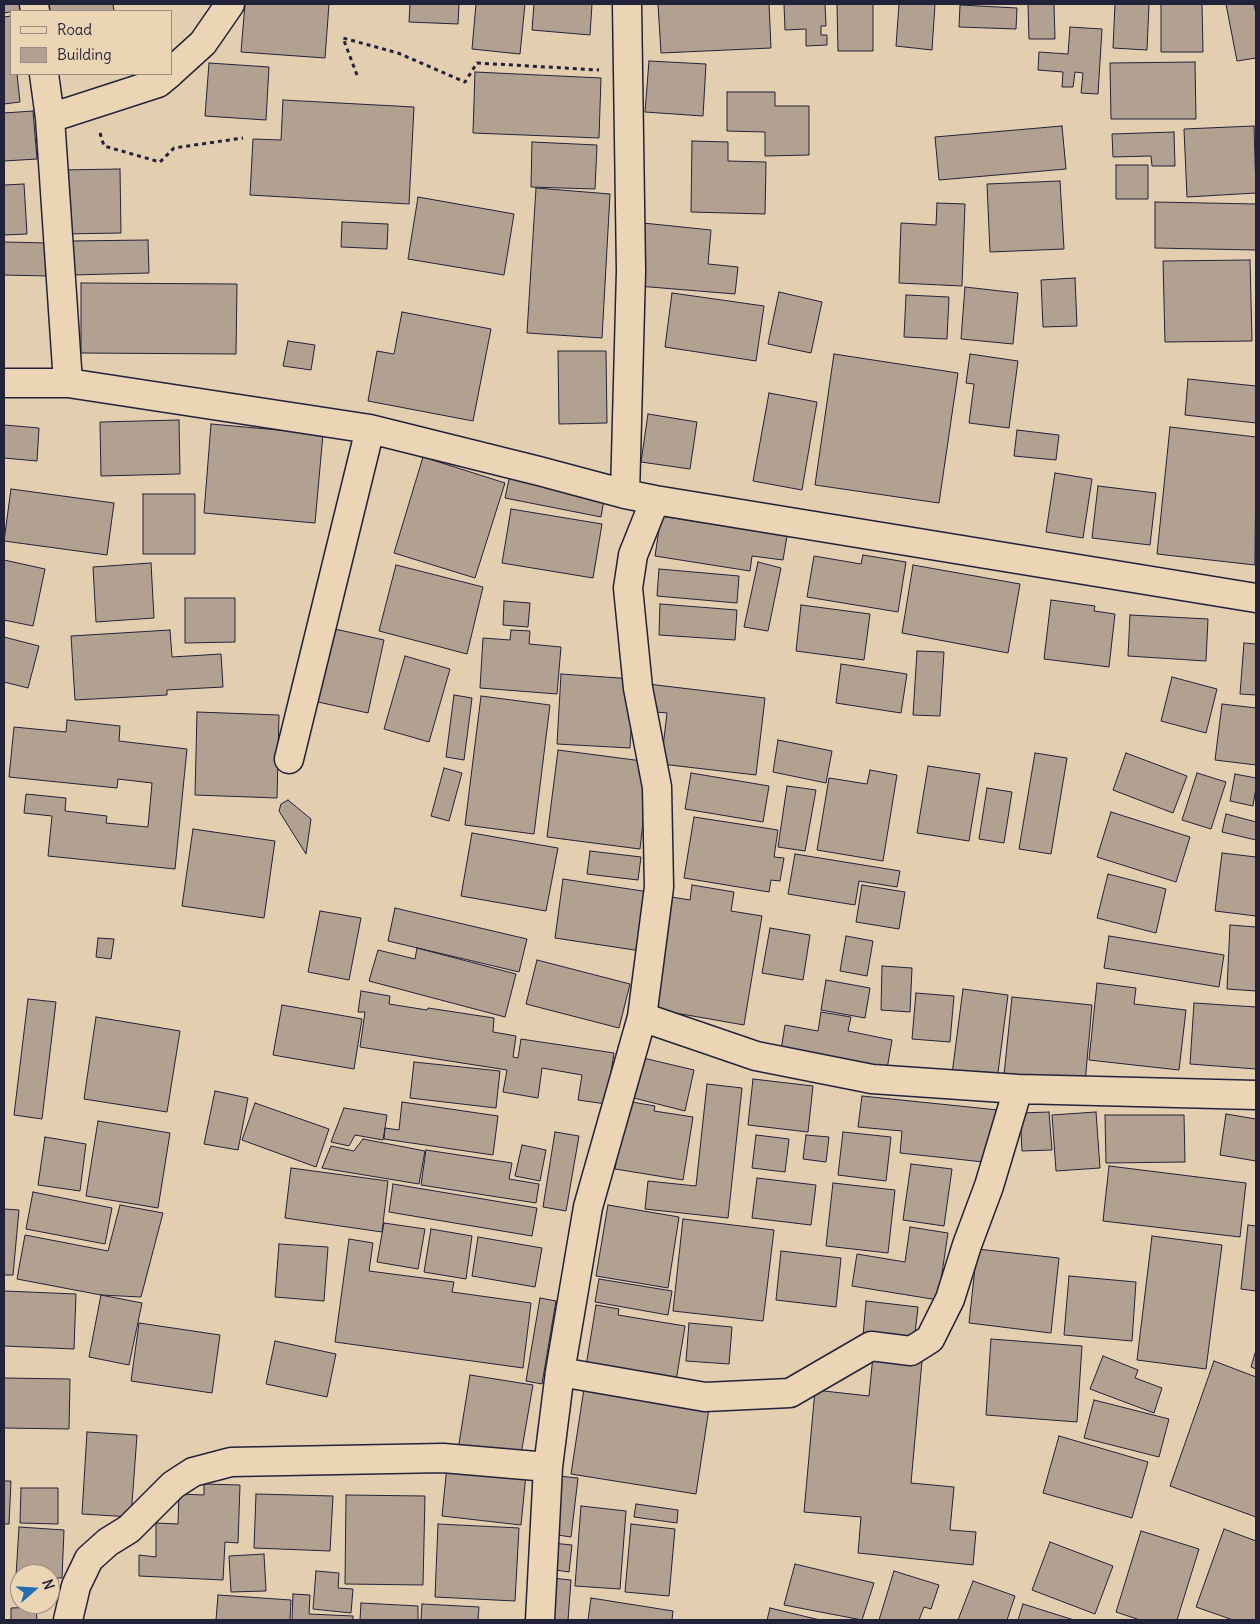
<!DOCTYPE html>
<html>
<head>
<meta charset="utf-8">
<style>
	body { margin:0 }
	#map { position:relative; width:1260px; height:1624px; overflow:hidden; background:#e4ceb0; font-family:Delius,sans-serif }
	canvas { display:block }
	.frame { position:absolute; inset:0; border:5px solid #22223b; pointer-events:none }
	.legend { position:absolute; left:10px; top:10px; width:162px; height:65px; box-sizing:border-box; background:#ecd5b5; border:1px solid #9b8d84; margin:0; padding:6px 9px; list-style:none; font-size:15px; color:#22223b }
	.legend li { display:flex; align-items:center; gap:10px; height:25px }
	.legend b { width:25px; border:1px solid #9b8d84 }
	.north { position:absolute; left:10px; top:1564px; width:50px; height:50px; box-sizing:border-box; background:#ecd5b5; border:1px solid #9b8d84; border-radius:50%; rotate:71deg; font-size:14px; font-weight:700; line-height:20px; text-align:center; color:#22223b }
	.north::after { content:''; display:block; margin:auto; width:18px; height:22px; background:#1f6fb2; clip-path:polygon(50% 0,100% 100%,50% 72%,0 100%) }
</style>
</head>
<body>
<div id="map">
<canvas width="1260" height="1624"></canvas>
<div class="frame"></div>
<ul class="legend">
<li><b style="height:6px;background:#ecd5b5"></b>Road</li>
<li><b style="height:14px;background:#b2a091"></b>Building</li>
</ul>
<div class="north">N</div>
</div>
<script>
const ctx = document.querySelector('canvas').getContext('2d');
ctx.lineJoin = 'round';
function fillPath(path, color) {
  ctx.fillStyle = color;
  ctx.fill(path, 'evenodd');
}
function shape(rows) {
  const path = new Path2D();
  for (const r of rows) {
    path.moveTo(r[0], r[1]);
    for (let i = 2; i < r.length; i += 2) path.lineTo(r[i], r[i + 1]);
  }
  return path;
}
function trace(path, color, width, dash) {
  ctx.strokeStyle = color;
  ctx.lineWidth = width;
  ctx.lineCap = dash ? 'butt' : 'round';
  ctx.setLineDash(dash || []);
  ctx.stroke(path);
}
const building = shape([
	[4,4,20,4,21,10,4,13,4,4],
	[49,4,113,4,114,11,50,11,49,4],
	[245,4,329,4,325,58,241,52,245,4],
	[410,4,459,4,458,24,409,22,410,4],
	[476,4,525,4,520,54,472,49,476,4],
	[534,4,592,4,590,35,532,30,534,4],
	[658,4,769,4,771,48,661,53,658,4],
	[784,4,825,4,826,26,821,26,821,35,827,35,827,45,806,46,806,29,785,30,784,4],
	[837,4,873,4,873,51,838,51,837,4],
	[899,4,935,4,932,50,896,46,899,4],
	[1028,4,1054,4,1055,39,1029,39,1028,4],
	[1115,4,1149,4,1147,50,1113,48,1115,4],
	[1161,4,1202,4,1203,52,1161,52,1161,4],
	[1226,4,1254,4,1256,14,1256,58,1237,61,1226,4],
	[960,5,1017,8,1016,29,959,27,960,5],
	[11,16,11,74,17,74,20,102,4,104,4,17,11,16],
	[1070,27,1102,29,1098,94,1081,93,1083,73,1075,72,1073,87,1062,87,1063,72,1038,70,1039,52,1068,54,1070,27],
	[649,61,706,64,703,116,645,112,649,61],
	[1195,62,1196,119,1111,119,1110,63,1195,62],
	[209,63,269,67,266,120,205,116,209,63],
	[475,72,601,78,599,138,473,133,475,72],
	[727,92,775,92,775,106,809,106,809,155,765,156,765,132,727,131,727,92],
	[283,100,414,107,409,204,250,195,253,139,281,140,283,100],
	[33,111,37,159,4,161,4,113,33,111],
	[1062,126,1066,169,939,180,935,137,1062,126],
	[1254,126,1256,193,1187,197,1184,129,1254,126],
	[1174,132,1175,166,1152,166,1151,156,1113,157,1112,134,1174,132],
	[692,141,728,142,728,161,766,162,765,214,691,212,692,141],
	[532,142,597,145,595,189,531,187,532,142],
	[1116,165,1148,165,1148,199,1116,199,1116,165],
	[120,169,121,233,61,234,60,170,120,169],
	[1060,181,1064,249,990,252,987,184,1060,181],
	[24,184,27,234,4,235,4,185,24,184],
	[536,188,610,194,602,338,527,333,536,188],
	[418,197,514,214,504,275,408,259,418,197],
	[1155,202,1256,204,1256,250,1155,248,1155,202],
	[937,203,965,204,962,286,899,283,901,223,936,225,937,203],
	[342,222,388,224,387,249,341,247,342,222],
	[643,223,711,230,708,264,738,267,735,294,638,286,643,223],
	[148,240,149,273,72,275,71,241,148,240],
	[4,242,49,243,48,276,4,275,4,242],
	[1250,260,1252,341,1165,342,1163,261,1250,260],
	[1075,278,1077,326,1043,327,1041,280,1075,278],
	[81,283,237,284,236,354,81,353,81,283],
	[965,287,1018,293,1013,344,961,339,965,287],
	[779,292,822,302,811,353,768,344,779,292],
	[672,293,764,306,756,361,665,347,672,293],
	[906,295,949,297,947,339,904,337,906,295],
	[402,312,491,329,473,421,368,401,377,351,394,354,402,312],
	[288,341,315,345,311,370,283,366,288,341],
	[558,351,606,351,607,423,559,424,558,351],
	[834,354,958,373,939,503,815,485,834,354],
	[970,354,1018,361,1009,428,969,423,974,384,966,383,970,354],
	[1188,379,1256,386,1256,423,1185,415,1188,379],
	[769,393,817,402,802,490,753,481,769,393],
	[648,414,697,422,690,469,641,462,648,414],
	[179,420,180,474,101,476,100,422,179,420],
	[211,424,323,434,315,523,204,513,211,424],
	[4,425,39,428,37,461,4,458,4,425],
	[1170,427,1256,437,1255,565,1157,554,1170,427],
	[1017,430,1059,435,1056,460,1014,456,1017,430],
	[423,457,505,483,475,578,394,553,423,457],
	[1055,473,1092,479,1083,538,1046,532,1055,473],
	[510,475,605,494,601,517,505,498,510,475],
	[1098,486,1156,493,1150,545,1092,538,1098,486],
	[11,489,114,503,107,555,4,541,11,489],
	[143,494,195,494,195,554,143,554,143,494],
	[511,509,602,524,593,578,502,563,511,509],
	[661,516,787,536,783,560,752,556,750,571,655,556,661,516],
	[863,555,906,562,898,612,807,597,814,556,861,564,863,555],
	[4,560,45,569,33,626,4,620,4,560],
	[758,562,781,568,768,631,744,627,758,562],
	[151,563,154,618,96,622,93,567,151,563],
	[396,565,483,587,467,654,379,631,396,565],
	[913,565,1020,584,1008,653,902,633,913,565],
	[659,569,739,576,737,603,657,596,659,569],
	[185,598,235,598,235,642,185,643,185,598],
	[1051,600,1095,606,1094,611,1115,614,1109,667,1044,659,1051,600],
	[504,601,530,603,528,627,503,625,504,601],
	[660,604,737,610,735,640,659,635,660,604],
	[801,605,870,614,864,660,796,651,801,605],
	[1130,615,1208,619,1206,661,1128,656,1130,615],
	[326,627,384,640,368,713,309,700,326,627],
	[170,630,172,657,221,654,223,687,167,690,167,695,75,700,71,636,170,630],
	[511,630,530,631,529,644,561,647,557,694,480,688,483,638,510,640,511,630],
	[4,637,39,646,28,688,4,682,4,637],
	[1244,643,1256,644,1256,695,1240,694,1244,643],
	[917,651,944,652,940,716,913,715,917,651],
	[405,656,450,669,429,742,384,729,405,656],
	[841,664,907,674,901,713,836,703,841,664],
	[561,674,634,679,630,748,557,744,561,674],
	[1172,677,1217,689,1206,733,1161,721,1172,677],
	[648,684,765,698,756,775,661,764,667,713,645,711,648,684],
	[454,695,472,698,464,760,446,757,454,695],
	[481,696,550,705,534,834,465,825,481,696],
	[1222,704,1256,708,1256,765,1215,760,1222,704],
	[197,712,279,715,277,798,195,795,197,712],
	[67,720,120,726,119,741,187,749,175,869,48,856,52,816,24,813,26,794,66,798,65,811,107,816,106,823,148,827,152,783,118,779,117,788,9,777,14,727,66,732,67,720],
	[778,740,832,751,826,783,773,772,778,740],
	[558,750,650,762,640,849,547,837,558,750],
	[1035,753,1067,758,1051,854,1019,849,1035,753],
	[1126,753,1187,776,1173,813,1113,790,1126,753],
	[928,766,980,774,969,841,917,833,928,766],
	[444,768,462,773,449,821,431,816,444,768],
	[870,770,897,775,883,861,817,850,829,778,867,784,870,770],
	[691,773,769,786,763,822,685,809,691,773],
	[1197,773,1226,782,1211,829,1182,820,1197,773],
	[1235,774,1256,778,1256,787,1253,806,1230,801,1235,774],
	[787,786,816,790,805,851,778,847,787,786],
	[987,788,1012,792,1004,843,979,839,987,788],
	[288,800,311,819,306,854,279,811,281,804,288,800],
	[1111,812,1190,837,1176,882,1097,857,1111,812],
	[1226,814,1256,822,1256,840,1222,832,1226,814],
	[694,817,778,830,774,857,784,858,780,881,771,880,769,892,684,878,694,817],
	[193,829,275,841,264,918,182,906,193,829],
	[472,833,558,848,546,911,461,896,472,833],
	[590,851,641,857,638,880,587,874,590,851],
	[1222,853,1256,857,1256,916,1215,911,1222,853],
	[795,854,900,871,897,887,859,881,855,905,788,894,795,854],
	[1108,874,1166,889,1156,933,1097,918,1108,874],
	[563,879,649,892,641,951,555,938,563,879],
	[692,885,734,892,731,911,762,916,744,1025,647,1008,665,896,690,900,692,885],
	[862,885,905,892,899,929,856,922,862,885],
	[395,908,527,939,519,972,388,941,395,908],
	[320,911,361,918,349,980,308,972,320,911],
	[1230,925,1256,927,1256,991,1227,989,1230,925],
	[770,928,810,935,803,980,762,973,770,928],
	[846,936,873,941,867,976,840,971,846,936],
	[1109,936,1224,955,1219,987,1104,968,1109,936],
	[98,938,114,939,111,959,96,957,98,938],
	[417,948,516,974,505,1017,369,981,378,950,415,959,417,948],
	[537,960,630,984,619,1028,526,1004,537,960],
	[882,966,912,968,910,1012,881,1010,882,966],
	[826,980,870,988,865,1018,821,1010,826,980],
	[1097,983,1136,988,1134,1004,1186,1010,1179,1070,1089,1060,1097,983],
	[963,989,1008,995,997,1080,952,1074,963,989],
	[361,991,390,996,389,1004,427,1010,428,1008,494,1018,493,1032,516,1036,513,1057,518,1058,521,1039,614,1053,606,1104,578,1100,582,1075,542,1068,538,1098,503,1092,507,1070,360,1047,365,1012,358,1012,361,991],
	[916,993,954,996,950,1042,912,1039,916,993],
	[1012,997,1092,1005,1085,1083,1004,1075,1012,997],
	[28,999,56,1002,42,1119,14,1115,28,999],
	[1194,1003,1256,1007,1256,1069,1190,1064,1194,1003],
	[282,1005,362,1019,354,1069,273,1055,282,1005],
	[821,1012,851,1017,848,1031,892,1040,886,1075,780,1056,785,1025,818,1031,821,1012],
	[96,1017,180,1031,167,1112,84,1099,96,1017],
	[643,1058,694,1070,685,1111,634,1098,643,1058],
	[414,1062,500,1071,496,1108,410,1098,414,1062],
	[753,1079,813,1086,808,1132,748,1125,753,1079],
	[707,1084,742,1088,728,1218,645,1209,648,1181,696,1186,707,1084],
	[215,1091,248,1098,238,1150,204,1144,215,1091],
	[862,1096,998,1110,993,1163,900,1153,902,1131,858,1127,862,1096],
	[626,1101,655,1106,654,1111,693,1117,683,1180,615,1169,626,1101],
	[402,1102,498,1116,493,1155,384,1139,385,1128,399,1130,402,1102],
	[255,1103,329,1129,316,1167,242,1140,255,1103],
	[344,1108,387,1115,383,1140,355,1135,349,1146,331,1142,344,1108],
	[1049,1112,1052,1150,1022,1151,1020,1113,1049,1112],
	[1096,1112,1100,1168,1056,1171,1052,1115,1096,1112],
	[1226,1114,1256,1119,1256,1161,1220,1155,1226,1114],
	[1105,1115,1184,1115,1185,1162,1106,1163,1105,1115],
	[98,1121,170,1133,158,1208,86,1196,98,1121],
	[555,1132,579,1136,566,1211,543,1207,555,1132],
	[843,1132,891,1137,886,1181,838,1175,843,1132],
	[756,1135,789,1139,785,1172,752,1168,756,1135],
	[806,1135,829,1137,826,1162,803,1159,806,1135],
	[45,1137,86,1144,80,1191,38,1185,45,1137],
	[363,1139,425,1151,419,1184,322,1168,331,1146,354,1151,363,1139],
	[522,1145,546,1150,540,1181,515,1176,522,1145],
	[426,1150,512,1163,509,1179,539,1184,536,1203,421,1185,426,1150],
	[911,1164,952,1169,944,1226,903,1220,911,1164],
	[1109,1166,1246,1183,1240,1237,1103,1221,1109,1166],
	[291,1168,388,1181,382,1232,285,1218,291,1168],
	[757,1178,816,1185,811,1225,752,1218,757,1178],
	[833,1183,895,1190,888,1253,826,1246,833,1183],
	[393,1184,537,1208,532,1236,389,1212,393,1184],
	[33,1192,112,1208,105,1244,26,1229,33,1192],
	[120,1205,163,1213,141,1297,101,1295,17,1279,25,1235,108,1251,120,1205],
	[608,1205,679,1217,668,1288,596,1276,608,1205],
	[4,1209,19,1210,13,1275,4,1275,4,1209],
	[683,1219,774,1230,763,1321,673,1311,683,1219],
	[384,1223,425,1229,418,1269,377,1262,384,1223],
	[1248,1225,1256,1226,1256,1291,1241,1289,1248,1225],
	[910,1227,948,1233,938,1300,852,1286,857,1254,905,1262,910,1227],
	[431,1229,472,1236,466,1279,424,1272,431,1229],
	[1152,1236,1222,1245,1206,1369,1137,1360,1152,1236],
	[478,1237,542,1248,535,1287,472,1276,478,1237],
	[349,1239,373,1243,369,1271,454,1282,452,1292,531,1303,523,1368,335,1342,349,1239],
	[279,1244,328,1247,324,1301,275,1297,279,1244],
	[977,1249,1059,1258,1051,1333,969,1323,977,1249],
	[781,1251,841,1258,836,1307,776,1300,781,1251],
	[1069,1276,1136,1282,1132,1341,1064,1335,1069,1276],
	[599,1279,672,1291,668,1315,595,1302,599,1279],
	[4,1291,76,1294,74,1349,4,1346,4,1291],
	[101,1295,142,1303,129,1365,89,1357,101,1295],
	[540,1298,556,1301,542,1384,526,1381,540,1298],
	[866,1301,918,1307,914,1342,863,1336,866,1301],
	[596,1305,619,1309,618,1315,685,1326,675,1387,585,1372,596,1305],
	[139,1323,220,1335,212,1393,131,1381,139,1323],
	[689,1323,732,1327,729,1364,686,1361,689,1323],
	[991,1339,1082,1346,1077,1422,986,1415,991,1339],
	[275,1341,336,1354,327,1397,266,1384,275,1341],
	[1256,1350,1256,1369,1251,1367,1256,1350],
	[873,1356,922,1361,911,1483,954,1487,950,1530,976,1532,973,1565,858,1553,861,1517,804,1512,815,1390,869,1396,873,1356],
	[1103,1356,1138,1370,1135,1378,1162,1388,1154,1413,1090,1389,1103,1356],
	[1214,1361,1256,1377,1256,1517,1170,1486,1214,1361],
	[470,1375,533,1385,520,1460,458,1450,470,1375],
	[4,1378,70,1379,69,1429,4,1428,4,1378],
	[585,1382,710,1402,696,1494,571,1474,585,1382],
	[1094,1400,1169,1419,1159,1457,1084,1438,1094,1400],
	[87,1432,137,1435,131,1517,82,1514,87,1432],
	[1059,1436,1148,1462,1132,1518,1043,1493,1059,1436],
	[447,1466,526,1474,521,1525,442,1516,447,1466],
	[558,1476,578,1478,571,1537,551,1534,558,1476],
	[4,1481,11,1481,9,1524,4,1524,4,1481],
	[204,1484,240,1485,238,1543,225,1542,223,1580,139,1576,139,1555,156,1557,156,1523,178,1524,179,1494,204,1495,204,1484],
	[21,1488,58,1488,58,1524,20,1523,21,1488],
	[256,1494,333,1496,330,1551,254,1548,256,1494],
	[346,1495,425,1496,423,1585,345,1584,346,1495],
	[636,1504,678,1510,677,1523,634,1517,636,1504],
	[581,1506,626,1511,620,1589,575,1586,581,1506],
	[438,1524,519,1528,515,1601,435,1597,438,1524],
	[631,1524,675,1529,669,1596,625,1592,631,1524],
	[19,1527,64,1530,62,1578,50,1578,50,1574,20,1574,20,1576,16,1576,19,1527],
	[1224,1529,1256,1541,1256,1620,1233,1620,1196,1607,1224,1529],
	[1141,1531,1199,1549,1177,1620,1140,1620,1116,1612,1141,1531],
	[1050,1542,1113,1566,1095,1614,1032,1590,1050,1542],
	[552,1543,572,1545,569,1572,549,1569,552,1543],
	[264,1554,266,1591,231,1592,229,1556,264,1554],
	[795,1564,874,1583,862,1620,784,1605,795,1564],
	[316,1571,339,1573,338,1588,353,1589,351,1613,313,1609,316,1571],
	[894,1571,939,1585,931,1609,924,1607,919,1620,879,1620,894,1571],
	[551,1578,571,1580,568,1620,547,1620,551,1578],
	[973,1581,1015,1596,1007,1620,958,1620,973,1581],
	[293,1594,310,1595,309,1614,353,1616,353,1620,292,1620,293,1594],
	[218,1595,291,1600,290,1620,216,1620,218,1595],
	[591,1598,673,1611,672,1620,588,1620,591,1598],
	[361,1603,418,1606,418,1620,360,1620,361,1603],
	[422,1604,479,1607,478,1620,421,1620,422,1604],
	[1023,1604,1074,1620,1018,1620,1023,1604],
	[36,1607,37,1620,11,1620,11,1608,36,1607],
	[770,1608,820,1620,767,1620,770,1608]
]);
fillPath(building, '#b2a091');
trace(building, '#22223b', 1);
const minor = shape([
	[34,4,35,11],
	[171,72,203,43,230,4],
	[44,74,50,118,68,383],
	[50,118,158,83,169,74],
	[4,383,68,383,370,429,539,471,625,494,655,500,1256,598],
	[625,494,631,271,627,4],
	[289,759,370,429],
	[642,1017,756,1056,872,1079,1018,1089,1256,1095],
	[560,1372,705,1397,790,1393,871,1346,911,1351,930,1339,950,1299,967,1245,989,1186,1018,1089],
	[68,1620,76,1586,89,1559,108,1542,129,1529,173,1485,193,1472,231,1462,443,1458,548,1467],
	[540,1620,548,1467,560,1372,588,1207,642,1017,659,887,657,787,638,688,628,588,633,555,655,500]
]);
trace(minor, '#22223b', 31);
trace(shape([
	[357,75,343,38,398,53,465,82,477,63,599,70],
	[100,133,104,146,160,162,174,148,243,138]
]), '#22223b', 3, [4, 4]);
trace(minor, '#ecd5b5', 28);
</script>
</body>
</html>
